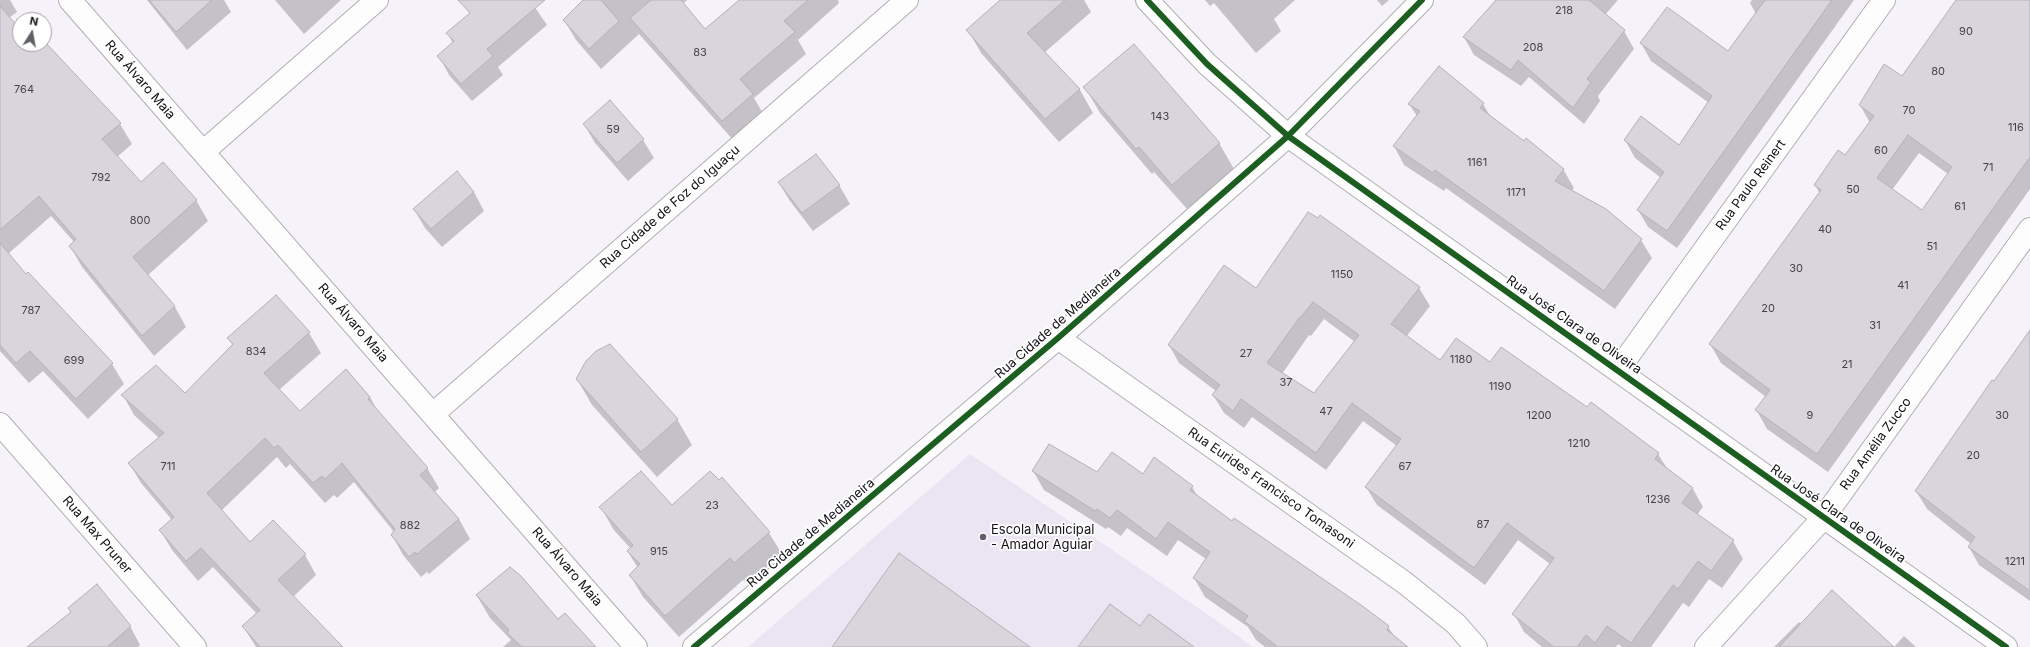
<!DOCTYPE html>
<html>
<head>
<meta charset="utf-8">
<style>
	body { margin:0 }
	#map { position:relative; width:2030px; height:647px; overflow:hidden; background:#f6f2fa; font-family:Inter,sans-serif }
	canvas { display:block }
	.north { position:absolute; left:12px; top:12px; width:40px; height:40px; box-sizing:border-box; background:#fff; border:1px solid #a1a0a2; border-radius:50%; rotate:11deg; font-size:11px; font-weight:700; line-height:16px; text-align:center; color:#131116 }
	.north::after { content:''; display:block; margin:auto; width:14px; height:18px; background:#626066; clip-path:polygon(50% 0,100% 100%,50% 72%,0 100%) }
</style>
</head>
<body>
<div id="map">
<canvas width="2030" height="647"></canvas>
<div class="north">N</div>
</div>
<script>
const ctx = document.querySelector('canvas').getContext('2d');
ctx.lineJoin = 'round';
function fillPath(path, color) {
  ctx.fillStyle = color;
  ctx.fill(path, 'evenodd');
}
function shape(rows) {
  const path = new Path2D();
  for (const r of rows) {
    path.moveTo(r[0], r[1]);
    for (let i = 2; i < r.length; i += 2) path.lineTo(r[i], r[i + 1]);
  }
  return path;
}
function trace(path, color, width, dash) {
  ctx.strokeStyle = color;
  ctx.lineWidth = width;
  ctx.lineCap = dash ? 'butt' : 'round';
  ctx.setLineDash(dash || []);
  ctx.stroke(path);
}
function drawText(font, color, halo, rows, align = 'center') {
  ctx.font = font + ' Inter,sans-serif';
  ctx.lineWidth = 3.5;
  ctx.setLineDash([]);
  ctx.textBaseline = 'middle';
  ctx.strokeStyle = halo;
  ctx.fillStyle = color;
  for (const [text, x, y, turn = 0] of rows) {
    ctx.save();
    ctx.translate(x, y);
    ctx.rotate((+turn || 0) * Math.PI / 180);
    ctx.textAlign = isNaN(turn) ? turn : align;
    if (halo) ctx.strokeText(text, 0, 0);
    ctx.fillText(text, 0, 0);
    ctx.restore();
  }
}
fillPath(shape([
	[970,454,1216,620,1253,647,748,647]
]), '#ebe5f3');
fillPath(shape([
	[0,0,10,0,17,12,9,18,20,30,20,44,32,44,120,124,132,144,117,157,141,183,196,200,208,221,147,276,175,307,186,327,154,356,82,267,70,246,74,242,51,216,8,254,26,275,112,364,124,384,88,419,43,371,29,383,0,351],
	[147,0,224,0,231,12,187,50],
	[275,0,341,0,304,34],
	[474,0,530,0,547,25,498,67,503,75,472,101,449,75,439,56,453,43,447,33,470,14,466,7],
	[584,0,687,0,683,4,705,31,741,0,838,0,839,3,798,40,806,54,754,98,764,115,734,141,639,34,601,69,576,40,564,20],
	[1002,0,1084,0,1091,12,1044,53,1080,90,1093,113,1059,142,981,53,968,30],
	[1205,0,1295,0,1274,19,1281,31,1256,53,1214,3,1210,6],
	[1377,0,1389,0,1382,6],
	[1496,0,1618,0,1605,15,1624,31,1634,49,1598,96,1600,101,1584,124,1529,77,1521,86,1474,55,1464,37],
	[1752,0,1854,0,1677,248,1648,227,1638,210,1661,178,1635,158,1625,140,1679,146,1709,103,1651,61,1641,43,1728,53,1756,14,1750,3],
	[1957,0,2030,0,2030,189,1828,472,1767,429,1757,411,1766,397,1721,363,1710,344,1820,194,1815,185,1845,156,1870,123,1860,105,1902,78],
	[1919,153,1948,174,1922,211,1892,190],
	[1085,87,1219,143,1234,169,1188,210,1154,172,1152,174,1100,113],
	[610,102,643,140,654,158,628,181,595,143,584,124],
	[1409,104,1483,104,1492,119,1563,169,1574,188,1571,191,1641,240,1652,258,1615,309,1446,188,1444,191,1404,165,1394,146,1417,116],
	[457,173,474,192,484,211,442,247,425,228,414,209],
	[779,183,839,185,850,204,813,231,790,201],
	[1419,288,1430,306,1406,337,1440,362,1490,363,1588,408,1591,403,1658,454,1668,470,1693,489,1703,507,1697,515,1733,541,1743,559,1722,588,1709,579,1689,607,1683,603,1651,647,1622,647,1618,644,1616,647,1542,647,1524,632,1514,614,1550,564,1518,540,1485,585,1377,505,1366,487,1397,446,1363,421,1326,470,1252,417,1244,428,1224,413,1213,395,1216,391,1179,363,1169,345,1256,289],
	[1324,319,1355,342,1314,395,1282,374,1309,335,1311,336],
	[276,296,309,333,321,353,279,390,300,413,346,370,370,397,378,412,427,468,439,488,434,493,459,519,470,539,429,574,427,572,421,577,403,555,392,535,394,532,354,482,337,498,334,495,325,503,290,464,286,468,277,457,221,511,250,543,305,555,316,575,293,597,341,647,256,647,243,626,257,614,213,567,198,581,172,550,160,530,172,520,141,483,129,463,159,438,134,415,123,395,185,395,233,346,228,338],
	[2030,332,2030,601,1979,565,1969,547,1971,544,1927,509,1916,491],
	[577,379,677,419,692,445,657,477,592,405],
	[1033,471,1143,475,1192,487,1198,497,1232,522,1312,573,1313,572,1388,627,1395,637,1406,647,1265,647,1256,640,1248,627,1205,597,1194,578,1206,559,1178,540,1167,556,1127,528,1121,536,1108,527,1106,529,1044,490],
	[722,478,769,533,782,554,747,584,743,580,679,637,643,597,630,575,638,568,628,552,631,549,613,529,601,507,672,506],
	[477,596,558,620,593,647,503,647,511,640,490,618],
	[1799,622,1802,624,1893,647,1774,647],
	[130,626,140,645,138,647,52,647],
	[1904,636,1916,647,1894,647]
]), '#0003');
const building = shape([
	[149,0,212,0,176,32,149,0],
	[458,0,545,0,487,49,493,56,461,84,437,56,454,41,446,33,470,13,458,0],
	[583,0,601,0,619,21,589,49,563,20,583,0],
	[651,0,681,0,705,29,739,0,808,0,784,21,795,32,740,79,753,94,722,121,630,18,651,0],
	[1000,0,1065,0,1027,33,1080,89,1045,119,966,30,1000,0],
	[1496,0,1589,0,1625,30,1587,79,1591,82,1573,108,1518,60,1511,70,1463,37,1496,0],
	[1765,0,1832,0,1667,231,1637,210,1664,172,1624,140,1641,116,1679,145,1712,96,1640,43,1667,7,1728,51,1765,0],
	[1956,0,2030,0,2030,157,1817,454,1755,410,1770,390,1709,344,1821,190,1814,185,1838,150,1845,155,1874,116,1859,105,1884,64,1902,76,1956,0],
	[1908,135,1952,167,1922,210,1877,178,1908,135],
	[0,6,20,29,20,44,33,44,38,49,45,42,121,123,102,139,141,182,163,162,197,200,133,257,175,306,142,336,69,246,76,239,39,196,0,230,0,6],
	[1134,44,1220,143,1172,185,1139,147,1136,149,1083,87,1134,44],
	[1439,66,1484,103,1480,108,1524,141,1526,138,1564,169,1555,181,1606,209,1642,239,1604,291,1435,170,1433,173,1393,146,1420,111,1408,104,1439,66],
	[610,100,644,139,617,163,583,124,610,100],
	[816,154,840,185,802,213,778,182,816,154],
	[457,171,474,192,431,229,413,209,457,171],
	[1308,212,1318,218,1320,215,1420,287,1391,324,1440,360,1456,338,1490,362,1501,347,1587,407,1591,402,1659,453,1655,459,1693,488,1682,503,1734,540,1711,571,1698,561,1678,589,1673,585,1631,643,1607,626,1595,643,1586,635,1577,647,1554,647,1512,614,1554,558,1507,523,1474,568,1365,487,1401,439,1352,403,1316,453,1241,399,1233,411,1212,395,1220,385,1168,345,1224,265,1256,288,1308,212],
	[1313,302,1359,335,1314,393,1267,363,1299,318,1300,318,1313,302],
	[0,243,26,274,28,272,113,363,76,399,30,351,16,363,0,345,0,243],
	[276,295,310,332,264,373,300,411,346,369,370,397,368,399,428,468,420,475,459,519,417,554,415,552,409,557,391,535,395,529,342,463,325,479,322,476,313,483,278,445,274,448,265,438,207,493,250,542,273,520,306,554,278,580,343,647,260,647,242,626,260,610,201,548,186,561,159,530,174,517,128,463,164,433,121,395,156,365,185,393,233,344,227,338,276,295],
	[2030,330,2030,591,1968,547,1975,537,1915,491,1992,380,1994,381,2030,330],
	[610,344,678,419,641,452,576,379,586,361,596,351,610,344],
	[1049,444,1097,472,1112,452,1143,474,1154,457,1193,486,1190,490,1232,521,1234,518,1361,605,1389,626,1387,630,1408,647,1278,647,1244,621,1248,616,1193,578,1210,552,1168,522,1156,539,1117,510,1110,518,1097,509,1095,511,1032,471,1049,444],
	[641,471,672,505,710,471,719,480,722,477,770,532,734,563,730,558,665,616,629,575,640,564,627,551,633,545,599,507,641,471],
	[899,553,1030,647,832,647,899,553],
	[510,567,521,576,558,619,565,613,596,647,522,647,507,633,509,630,476,595,510,567],
	[97,584,131,626,107,647,27,647,71,612,68,608,97,584],
	[1832,590,1894,647,1779,647,1832,590],
	[1110,604,1140,626,1149,614,1194,647,1078,647,1110,604]
]);
fillPath(building, '#d8d5dc');
trace(building, '#b3b1b7', 1);
const minor = shape([
	[70,0,636,647],
	[1147,0,1207,64,1288,136,2006,647],
	[203,152,377,0],
	[1058,338,1405,583,1456,624,1476,647],
	[1618,370,1884,0],
	[433,414,907,0],
	[0,424,195,647],
	[694,647,1058,338,1288,136,1422,0],
	[1706,647,1824,517,2030,229]
]);
trace(minor, '#b0adb3', 24);
trace(minor, '#fefdfe', 22);
trace(shape([
	[1147,0,1207,64,1288,136,2006,647],
	[694,647,1058,338,1288,136,1422,0]
]), '#1b5e20', 6);
for (const [x, y, r, color] of [
	[983,537,4,"#626066"]
]) {
  const dot = new Path2D();
  dot.arc(x, y, r, 0, 2 * Math.PI);
  ctx.fillStyle = color;
  ctx.fill(dot);
  trace(dot, '#fff', 1.5);
}
drawText('11px', '#444248', null, [
	["218",1564,11],
	["90",1966,32],
	["208",1533,48],
	["83",700,53],
	["80",1938,72],
	["764",24,90],
	["70",1909,111],
	["143",1160,117],
	["116",2016,128],
	["59",613,130],
	["60",1881,151],
	["1161",1477,163],
	["71",1988,168],
	["792",101,178],
	["50",1853,190],
	["1171",1516,193],
	["61",1960,207],
	["800",140,221],
	["40",1825,230],
	["51",1932,247],
	["30",1796,269],
	["1150",1342,275],
	["41",1903,286],
	["20",1768,309],
	["787",31,311],
	["31",1875,326],
	["834",256,352],
	["27",1246,354],
	["1180",1461,360],
	["699",74,361],
	["21",1847,365],
	["37",1286,383],
	["1190",1500,387],
	["47",1326,412],
	["1200",1539,416],
	["9",1810,416],
	["30",2002,416],
	["1210",1579,444],
	["20",1973,456],
	["711",168,467],
	["67",1405,467],
	["1236",1658,500],
	["23",712,506],
	["87",1483,525],
	["882",410,526],
	["915",659,552],
	["1211",2015,562]
]);
drawText('13px', '#131116', '#fff', [
	["Rua Álvaro Maia",140,80,49],
	["Rua Paulo Reinert",1751,185,-54],
	["Rua Cidade de Foz do Iguaçu",670,207,-41],
	["Rua Álvaro Maia",353,323,49],
	["Rua Cidade de Medianeira",1058,323,-41],
	["Rua José Clara de Oliveira",1574,325,35],
	["Rua Amélia Zucco",1876,444,-54],
	["Rua Eurides Francisco Tomasoni",1271,488,35],
	["Rua José Clara de Oliveira",1838,514,35],
	["Rua Cidade de Medianeira",811,533,-40],
	["Rua Max Pruner",97,535,49],
	["Rua Álvaro Maia",567,567,49]
]);
drawText('13px', '#131116', '#fff', [
	["Escola Municipal",991,530],
	["- Amador Aguiar",991,545]
], 'left');
</script>
</body>
</html>
